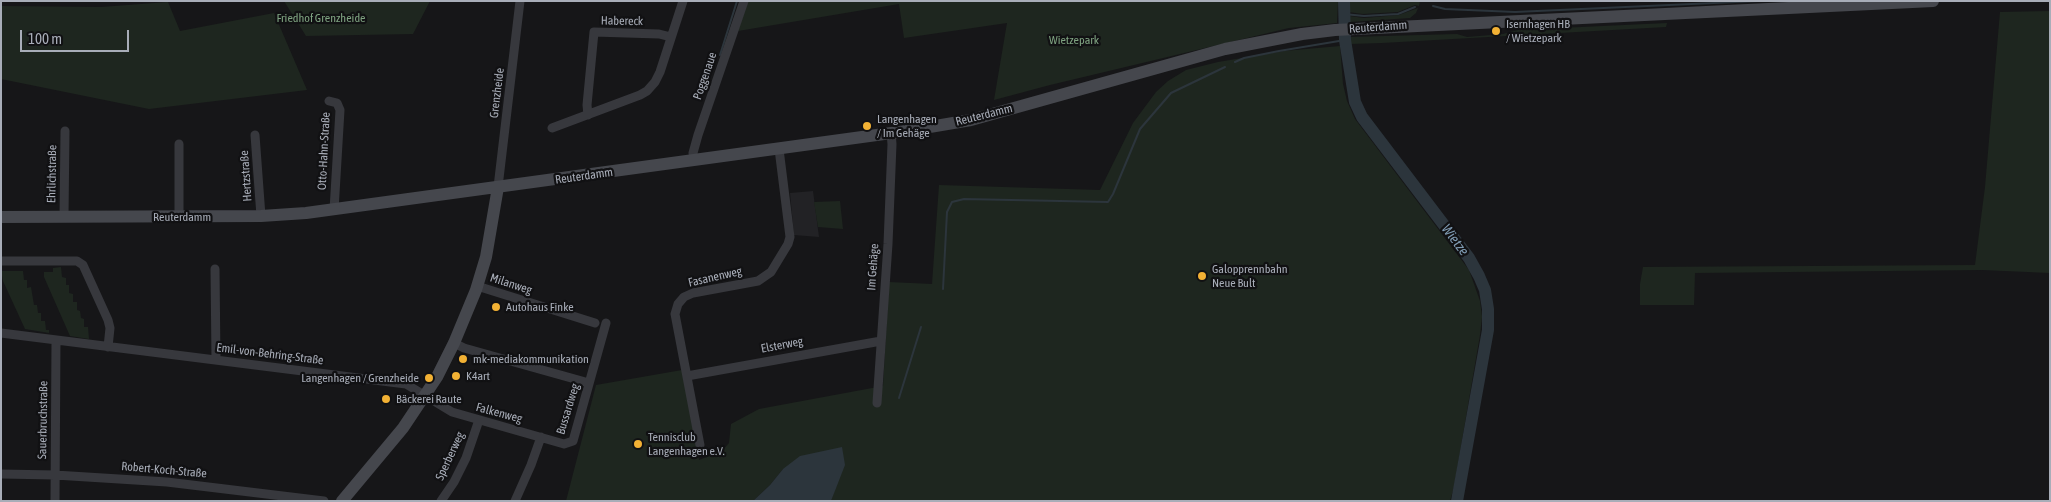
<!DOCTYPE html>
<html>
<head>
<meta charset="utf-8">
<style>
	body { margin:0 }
	#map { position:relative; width:2051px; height:502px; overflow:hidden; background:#161618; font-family:"Asap Condensed",sans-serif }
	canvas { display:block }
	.frame { position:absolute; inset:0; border:2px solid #a8adb8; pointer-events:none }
	.scale { position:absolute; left:20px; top:30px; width:109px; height:22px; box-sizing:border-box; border:2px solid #a8adb8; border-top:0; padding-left:6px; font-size:15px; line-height:18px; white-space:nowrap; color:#a8adb8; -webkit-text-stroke:4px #111113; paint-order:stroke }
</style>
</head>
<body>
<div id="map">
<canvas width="2051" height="502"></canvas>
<div class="frame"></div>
<div class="scale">100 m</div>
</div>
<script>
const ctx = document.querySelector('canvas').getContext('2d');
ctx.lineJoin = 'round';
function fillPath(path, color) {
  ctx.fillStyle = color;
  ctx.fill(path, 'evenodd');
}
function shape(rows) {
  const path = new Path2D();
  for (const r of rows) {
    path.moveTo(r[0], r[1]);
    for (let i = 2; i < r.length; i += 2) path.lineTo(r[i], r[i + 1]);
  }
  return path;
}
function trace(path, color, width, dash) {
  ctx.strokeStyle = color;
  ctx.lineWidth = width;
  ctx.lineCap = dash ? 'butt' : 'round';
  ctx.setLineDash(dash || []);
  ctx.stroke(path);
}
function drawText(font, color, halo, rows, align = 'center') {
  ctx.font = font + ' "Asap Condensed",sans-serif';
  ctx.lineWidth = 4.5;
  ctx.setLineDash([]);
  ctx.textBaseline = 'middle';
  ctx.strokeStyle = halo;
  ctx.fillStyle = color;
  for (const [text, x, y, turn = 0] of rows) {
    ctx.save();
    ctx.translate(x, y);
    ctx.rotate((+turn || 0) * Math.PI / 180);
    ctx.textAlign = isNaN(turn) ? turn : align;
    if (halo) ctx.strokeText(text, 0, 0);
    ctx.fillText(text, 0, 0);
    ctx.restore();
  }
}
fillPath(shape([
	[813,191,819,237,794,235,790,193]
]), '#222225');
fillPath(shape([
	[284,1,430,1,413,34,306,36],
	[748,1,1338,1,1337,23,1289,28,1050,85,994,100,1007,23,904,38,899,4,738,31],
	[1347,1,1420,1,1419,6,1415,5,1398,12,1363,14,1348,12],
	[168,2,180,31,274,13,307,90,149,109,1,79,1,6,101,7],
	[1418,8,1416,13,1410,18,1350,22,1349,16,1364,18,1399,15],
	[2050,11,2050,273,1982,270,1695,273,1694,305,1640,305,1640,284,1643,267,1975,265,1985,187,2000,12],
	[1667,23,1666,27,1382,43,1350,44,1349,37,1457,34,1467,37,1503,34,1517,30],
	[1340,46,1343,84,1347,101,1355,119,1469,270,1480,301,1482,317,1480,335,1454,487,1450,501,831,501,836,485,783,469,770,485,753,501,566,501,596,385,682,370,699,460,722,451,729,443,731,424,759,409,883,386,889,282,932,284,939,185,1100,190,1133,123,1156,92,1168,81,1186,70,1218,62,1284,51],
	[840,201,843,229,818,227,814,202],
	[61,267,62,277,66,278,66,285,69,285,69,293,73,294,73,302,77,302,77,310,80,311,81,318,84,319,84,327,88,327,89,339,70,336,44,277,44,272,53,272,53,268],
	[1,271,23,271,24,280,27,280,27,288,31,287,34,305,37,305,38,313,41,313,41,321,45,321,46,330,49,330,49,333,25,329,3,281]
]), '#1e261f');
fillPath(shape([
	[842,447,845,465,831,501,753,501,770,485,783,469,800,456]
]), '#2c353c');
trace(shape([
	[1433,6,1445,9,1515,12,1758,1],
	[1344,14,1364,16,1398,14,1415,7],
	[720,55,737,1],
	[1235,62,1244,58,1279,51,1345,40],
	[943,289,947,212,952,202,964,199,1108,202,1113,194,1140,129,1171,93,1225,67],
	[899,398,921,327]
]), '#2c353c', 2);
trace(shape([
	[1344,1,1345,40,1355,102,1362,117,1469,258,1479,276,1485,290,1488,309,1488,330,1457,501]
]), '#2c353c', 12);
trace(shape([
	[329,101,337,103,340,110,334,210],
	[588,115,587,105,594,32,659,34,671,37],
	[552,128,640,95,647,91,655,82,660,72,683,1],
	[255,135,261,216],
	[179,144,179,217],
	[694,160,693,153,698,135,744,1],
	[498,187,520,1],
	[64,217,65,131],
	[1,261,77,261,83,265,108,320,110,328,108,347],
	[215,269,216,360],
	[477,286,595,323],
	[1,333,406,384,452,412,564,444,573,441,606,323],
	[454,343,464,348,589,383],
	[687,376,881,341],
	[877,403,888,244,892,144,891,133],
	[700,445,675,314,678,304,684,297,693,293,758,281,771,272,788,244,790,237,779,149],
	[1,474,55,475,167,482,324,501],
	[55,501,56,340],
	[441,501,454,482,466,458,479,420],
	[515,501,531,465,541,437]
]), '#37383d', 9);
trace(shape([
	[1,217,261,216,306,213,906,131,971,120,1225,49,1302,34,1335,30,1933,1],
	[342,501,403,428,437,377,454,343,476,290,486,257,498,187]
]), '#45474d', 12);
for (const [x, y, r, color] of [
	[1496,31,5,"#f2b134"],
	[867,126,5,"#f2b134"],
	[1202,276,5,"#f2b134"],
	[496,307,5,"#f2b134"],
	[463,359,5,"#f2b134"],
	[456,376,5,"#f2b134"],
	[429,378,5,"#f2b134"],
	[386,399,5,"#f2b134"],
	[638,444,5,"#f2b134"]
]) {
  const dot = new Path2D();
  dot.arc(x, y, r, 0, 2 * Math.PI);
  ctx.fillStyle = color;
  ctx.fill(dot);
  trace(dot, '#111113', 2);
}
drawText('12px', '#7fa381', '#111113', [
	["Friedhof Grenzheide",321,18],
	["Wietzepark",1074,40]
]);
drawText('12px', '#a8adb8', '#111113', [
	["Habereck",622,21,1],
	["Reuterdamm",1378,27,-4],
	["Poggenaue",705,76,-71],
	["Grenzheide",497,93,-83],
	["Reuterdamm",984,115,-14],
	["Otto-Hahn-Straße",324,151,-87],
	["Ehrlichstraße",52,174,-89],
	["Hertzstraße",246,176,-94],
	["Reuterdamm",584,176,-8],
	["Reuterdamm",182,217],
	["Im Gehäge",873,267,-86],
	["Fasanenweg",715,277,-13],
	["Milanweg",511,284,18],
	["Elsterweg",782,345,-11],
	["Emil-von-Behring-Straße",270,354,7],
	["Bussardweg",568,409,-73],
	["Falkenweg",499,413,15],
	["Sauerbruchstraße",43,420,-89],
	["Sperberweg",450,456,-65],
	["Robert-Koch-Straße",164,470,5]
]);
drawText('12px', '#a8adb8', '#111113', [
	["Isernhagen HB",1506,24],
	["/ Wietzepark",1506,38],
	["Langenhagen",877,119],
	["/ Im Gehäge",877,133],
	["Galopprennbahn",1212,269],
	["Neue Bult",1212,283],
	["Autohaus Finke",506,307],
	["mk-mediakommunikation",473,359],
	["K4art",466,376],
	["Langenhagen / Grenzheide",419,378,"right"],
	["Bäckerei Raute",396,399],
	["Tennisclub",648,437],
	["Langenhagen e.V.",648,451]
], 'left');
drawText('italic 14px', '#7f9bb3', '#111113', [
	["Wietze",1455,240,53]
]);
</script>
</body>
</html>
